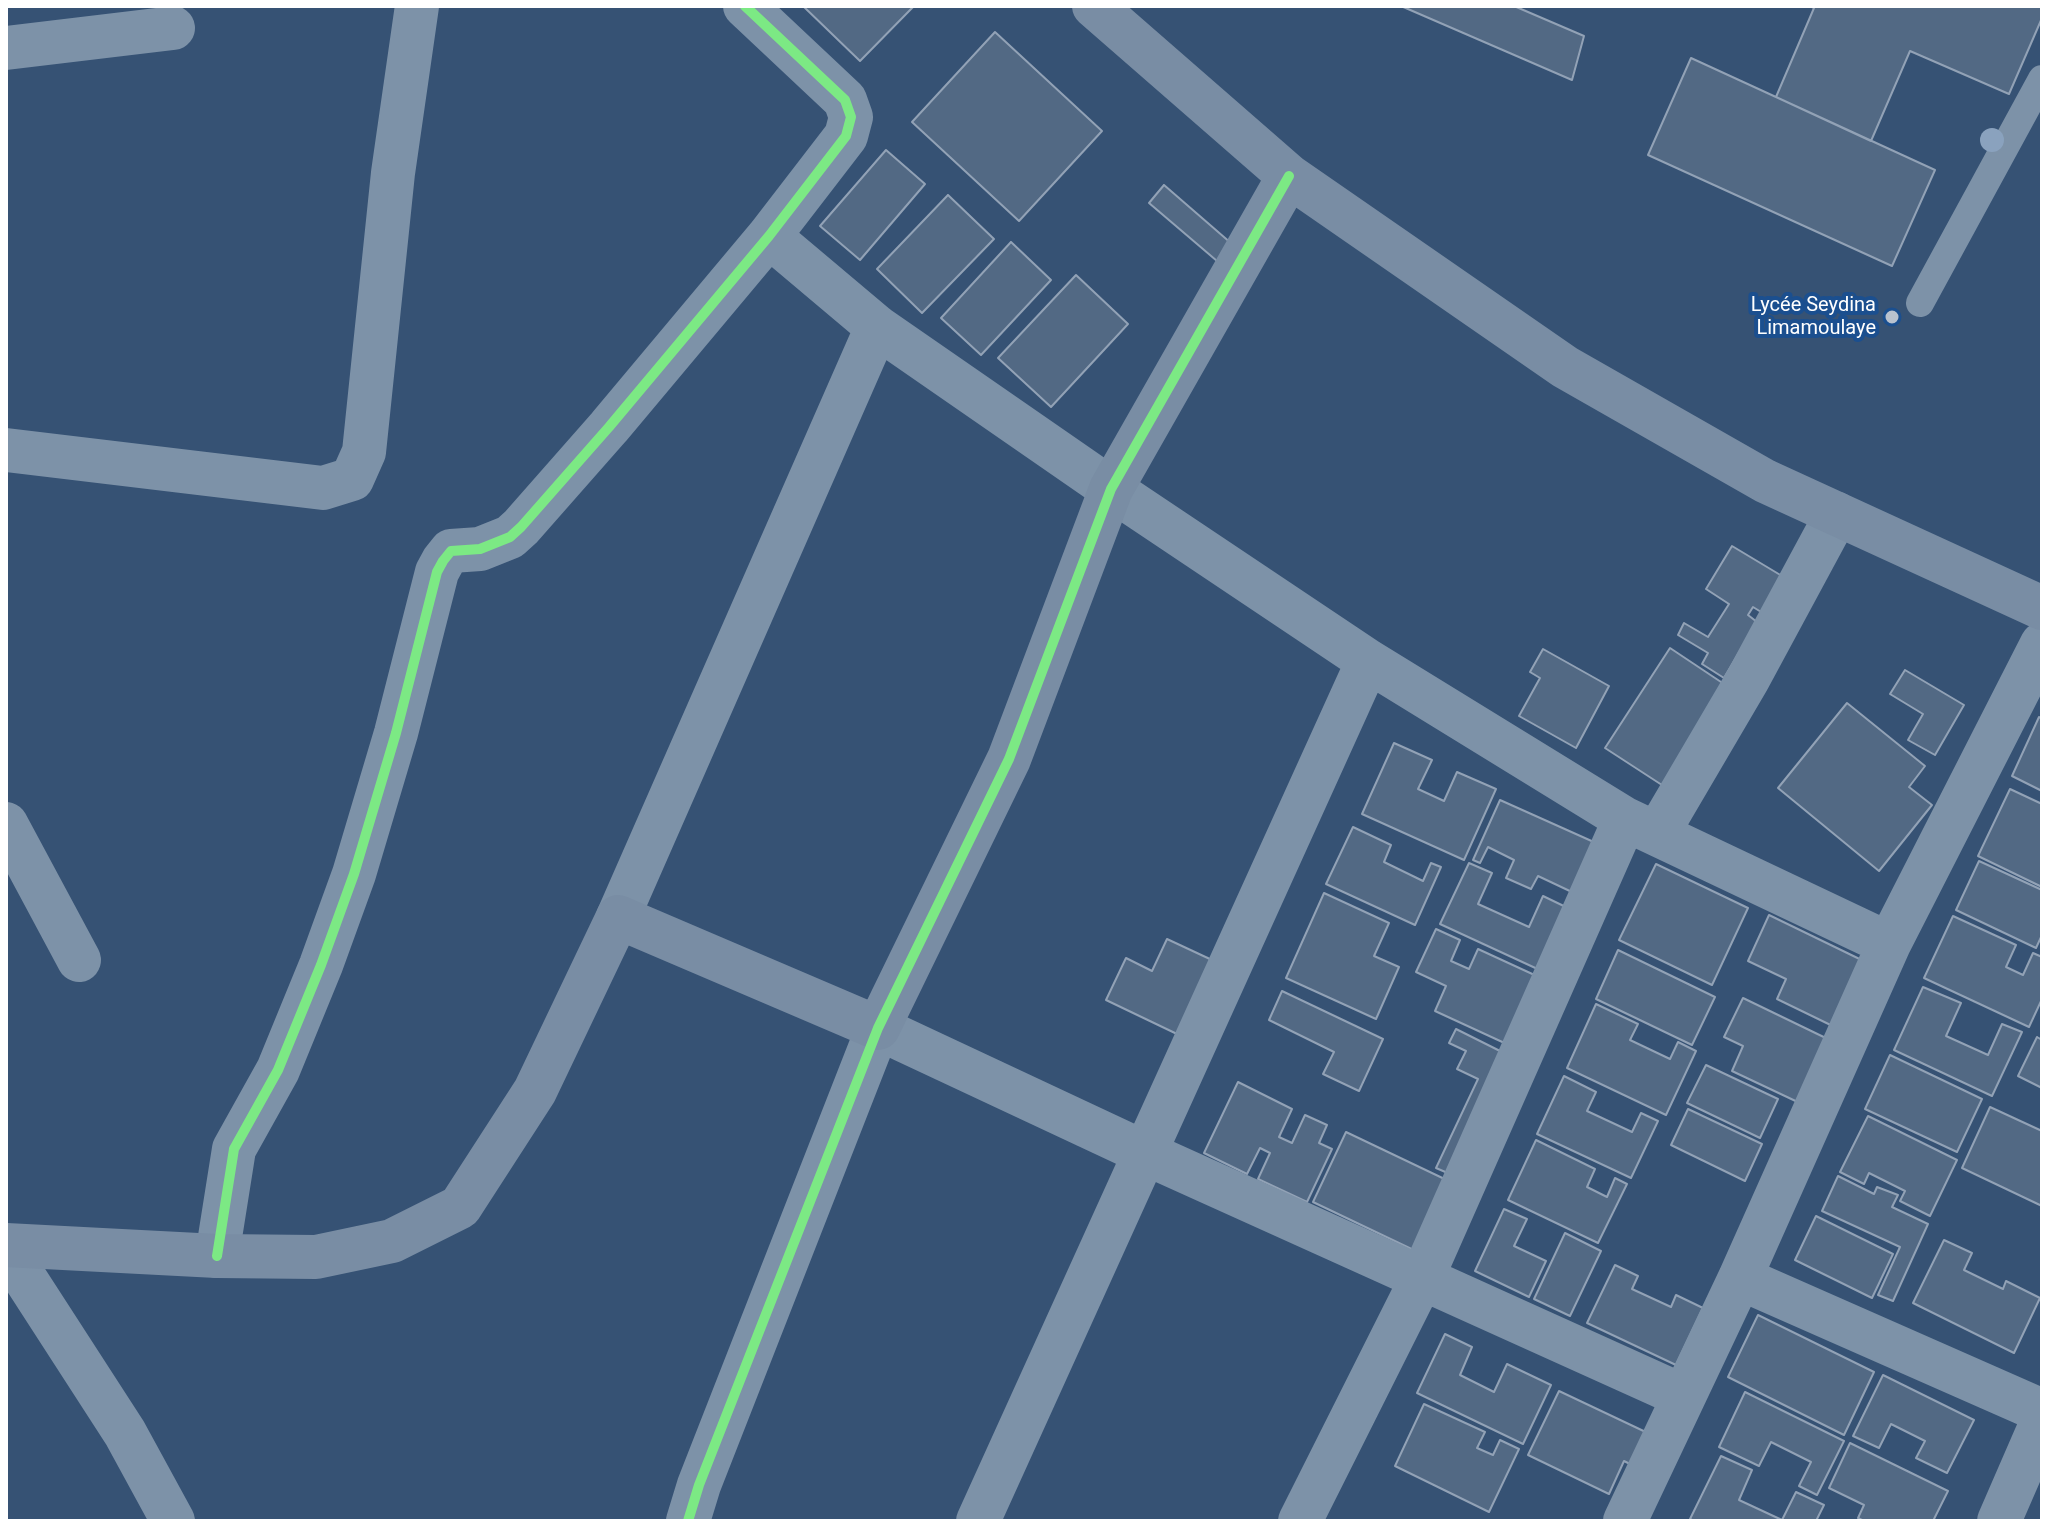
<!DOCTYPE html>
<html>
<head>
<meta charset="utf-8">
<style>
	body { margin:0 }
	#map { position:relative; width:2048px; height:1527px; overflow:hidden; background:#365274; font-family:Roboto,sans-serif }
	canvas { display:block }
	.frame { position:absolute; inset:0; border:8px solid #fff; pointer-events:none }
</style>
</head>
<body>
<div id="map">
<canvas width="2048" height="1527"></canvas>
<div class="frame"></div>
</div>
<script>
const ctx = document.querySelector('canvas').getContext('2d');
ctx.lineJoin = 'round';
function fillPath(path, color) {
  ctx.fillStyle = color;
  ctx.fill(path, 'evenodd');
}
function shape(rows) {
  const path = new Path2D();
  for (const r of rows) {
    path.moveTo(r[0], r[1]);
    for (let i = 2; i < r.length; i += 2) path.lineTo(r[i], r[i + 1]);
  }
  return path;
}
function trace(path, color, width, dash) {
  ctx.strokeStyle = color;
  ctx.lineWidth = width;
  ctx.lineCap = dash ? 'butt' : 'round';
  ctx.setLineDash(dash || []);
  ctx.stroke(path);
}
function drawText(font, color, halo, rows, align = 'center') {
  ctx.font = font + ' Roboto,sans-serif';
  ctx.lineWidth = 8;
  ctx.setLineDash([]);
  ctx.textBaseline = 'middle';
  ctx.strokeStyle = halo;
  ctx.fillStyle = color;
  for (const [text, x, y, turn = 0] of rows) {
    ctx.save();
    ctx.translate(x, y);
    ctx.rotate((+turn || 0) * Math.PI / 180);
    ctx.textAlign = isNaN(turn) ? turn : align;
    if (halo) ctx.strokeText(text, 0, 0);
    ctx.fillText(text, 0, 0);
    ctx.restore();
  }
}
const building = shape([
	[803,6,914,6,860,61,803,6],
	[1401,6,1514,6,1584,36,1572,80,1401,6],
	[1810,6,2042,6,2042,18,2009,94,1910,51,1871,141,1776,97,1814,8,1810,6],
	[995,32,1102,131,1019,221,912,122,995,32],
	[1691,58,1935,170,1892,266,1648,155,1691,58],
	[886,150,925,184,860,260,820,226,886,150],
	[1164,185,1232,244,1217,261,1149,203,1164,185],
	[948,195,994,239,922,313,877,269,948,195],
	[1011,242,1051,280,981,355,941,318,1011,242],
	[1076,275,1128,324,1051,407,998,358,1076,275],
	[1732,546,1787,579,1766,615,1753,607,1748,615,1757,622,1724,678,1702,664,1708,653,1678,635,1684,623,1708,637,1729,604,1706,589,1732,546],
	[1670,648,1730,688,1665,787,1605,748,1670,648],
	[1543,649,1609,686,1576,748,1519,716,1540,678,1530,672,1543,649],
	[1905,670,1964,705,1935,755,1908,740,1923,714,1890,694,1905,670],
	[1847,703,1925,766,1909,787,1932,805,1879,871,1778,788,1847,703],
	[2039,717,2042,719,2042,791,2012,776,2039,717],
	[1394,743,1432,760,1418,789,1444,801,1457,772,1496,789,1464,860,1362,814,1394,743],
	[2010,789,2042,804,2042,887,1978,856,2010,789],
	[1500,800,1596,843,1574,893,1538,876,1531,889,1506,878,1514,860,1488,847,1480,863,1473,860,1500,800],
	[1353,827,1391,845,1384,862,1423,881,1431,863,1441,867,1415,925,1326,884,1353,827],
	[1979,861,2042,890,2042,935,2036,948,1956,910,1979,861],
	[1469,863,1492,873,1478,904,1529,927,1543,896,1572,910,1544,972,1440,924,1469,863],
	[1656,864,1748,908,1712,985,1619,940,1656,864],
	[1324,893,1389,923,1374,956,1399,967,1376,1019,1286,978,1324,893],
	[1769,915,1876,967,1845,1032,1777,999,1786,979,1748,961,1769,915],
	[1953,916,2016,945,2006,967,2023,975,2033,953,2042,957,2042,999,2029,1027,1924,978,1953,916],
	[1436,929,1460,940,1451,961,1469,969,1478,949,1541,978,1511,1046,1435,1011,1446,986,1416,972,1436,929],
	[1167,939,1212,960,1177,1034,1106,1000,1126,958,1152,971,1167,939],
	[1618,950,1715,997,1692,1045,1596,999,1618,950],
	[1923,987,1961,1003,1946,1036,1988,1055,2002,1024,2022,1032,1992,1096,1894,1050,1923,987],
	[1282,991,1383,1039,1359,1091,1323,1074,1334,1052,1269,1020,1282,991],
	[1743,998,1834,1042,1804,1105,1732,1071,1743,1046,1724,1037,1743,998],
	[1596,1004,1638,1024,1630,1040,1670,1059,1678,1042,1696,1051,1666,1115,1567,1068,1596,1004],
	[1456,1029,1506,1054,1450,1174,1436,1168,1478,1079,1457,1069,1466,1051,1449,1043,1456,1029],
	[2037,1037,2042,1040,2042,1088,2018,1076,2037,1037],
	[1890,1055,1982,1099,1957,1152,1865,1109,1890,1055],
	[1706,1065,1778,1099,1760,1138,1687,1103,1706,1065],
	[1564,1076,1596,1092,1587,1111,1632,1132,1641,1113,1658,1121,1631,1178,1537,1134,1564,1076],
	[1238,1082,1292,1109,1279,1137,1292,1143,1305,1115,1327,1125,1319,1143,1332,1149,1307,1202,1258,1179,1270,1153,1260,1148,1247,1174,1204,1153,1238,1082],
	[1990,1107,2042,1131,2042,1206,1962,1168,1990,1107],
	[1688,1109,1762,1144,1745,1181,1671,1145,1688,1109],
	[1868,1116,1957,1160,1930,1216,1900,1201,1905,1191,1869,1173,1864,1184,1840,1172,1868,1116],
	[1346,1132,1455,1184,1422,1254,1313,1202,1346,1132],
	[1536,1140,1595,1169,1587,1187,1607,1197,1615,1178,1627,1184,1598,1243,1508,1200,1536,1140],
	[1838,1176,1874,1194,1877,1187,1898,1195,1892,1207,1928,1224,1893,1301,1878,1295,1900,1247,1822,1211,1838,1176],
	[1504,1209,1527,1219,1514,1246,1546,1261,1529,1297,1475,1271,1504,1209],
	[1816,1216,1893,1254,1872,1298,1795,1260,1816,1216],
	[1565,1233,1601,1251,1570,1316,1534,1299,1565,1233],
	[1944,1240,1972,1253,1964,1270,2003,1289,2006,1281,2040,1298,2014,1353,1913,1303,1944,1240],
	[1615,1265,1638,1276,1632,1289,1671,1307,1676,1295,1703,1308,1676,1365,1587,1323,1615,1265],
	[1758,1315,1874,1372,1844,1435,1728,1377,1758,1315],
	[1445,1334,1472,1347,1460,1375,1494,1392,1507,1364,1551,1385,1523,1444,1417,1393,1445,1334],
	[1883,1375,1974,1420,1947,1473,1916,1458,1925,1441,1891,1424,1879,1448,1853,1436,1883,1375],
	[1559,1391,1652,1435,1636,1467,1624,1461,1609,1494,1528,1455,1559,1391],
	[1745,1392,1844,1441,1817,1495,1799,1486,1811,1462,1771,1442,1759,1466,1719,1447,1745,1392],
	[1424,1404,1485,1432,1477,1448,1493,1455,1500,1440,1519,1449,1489,1512,1395,1466,1424,1404],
	[1850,1443,1948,1491,1933,1521,1864,1521,1858,1518,1864,1505,1829,1488,1850,1443],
	[1721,1456,1752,1470,1739,1500,1782,1520,1796,1492,1824,1505,1816,1521,1694,1521,1690,1519,1721,1456]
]);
fillPath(building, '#526984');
trace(building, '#92a2b6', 2);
trace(shape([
	[1920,303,2042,79]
]), '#7d92a8', 28);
trace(shape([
	[6,48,173,28],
	[769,236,877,327,1111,489,1368,661,1625,819,1889,944],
	[6,450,323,488,352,479,364,452,393,173,417,6],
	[6,824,79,960],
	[1657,834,1748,679,1837,514],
	[618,917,877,327],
	[6,1249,125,1433,173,1521],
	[217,1256,234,1149,278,1070,321,965,354,874,396,733,437,572,443,561,451,551,480,549,510,537,521,527,609,427,769,236,846,136,851,117,845,100,745,6],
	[1740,1278,2042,1411],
	[688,1521,699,1485,878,1028,1145,1153,1683,1396],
	[978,1521,1368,661],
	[1300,1521,1422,1278,1625,819],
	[1625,1521,1740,1278,1889,944,2042,644],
	[1999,1521,2042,1422]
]), '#7d92a8', 44);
trace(shape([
	[1094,6,1289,176,1565,367,1765,481,2042,608],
	[6,1245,217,1256,316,1257,392,1241,460,1207,535,1091,618,917,878,1028,1009,759,1111,489,1289,176]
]), '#798da4', 44);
trace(shape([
	[217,1256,234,1149,278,1070,321,965,354,874,396,733,437,572,443,561,451,551,480,549,510,537,521,527,609,427,769,236,846,136,851,117,845,100,745,6],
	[688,1521,699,1485,878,1028,1009,759,1111,489,1289,176]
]), '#7ce984', 10);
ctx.fillStyle = '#8aa2be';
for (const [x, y] of [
	[1992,140]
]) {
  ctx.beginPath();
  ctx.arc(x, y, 12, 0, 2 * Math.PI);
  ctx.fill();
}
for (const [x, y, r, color] of [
	[1892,317,8,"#b9c2ce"]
]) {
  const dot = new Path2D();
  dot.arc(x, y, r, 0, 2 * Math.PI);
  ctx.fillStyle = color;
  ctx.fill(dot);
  trace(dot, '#1b4f8f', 3);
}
drawText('20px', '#fff', '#1b4f8f', [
	["Lycée Seydina",1876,306],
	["Limamoulaye",1876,329]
], 'right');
</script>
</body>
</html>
